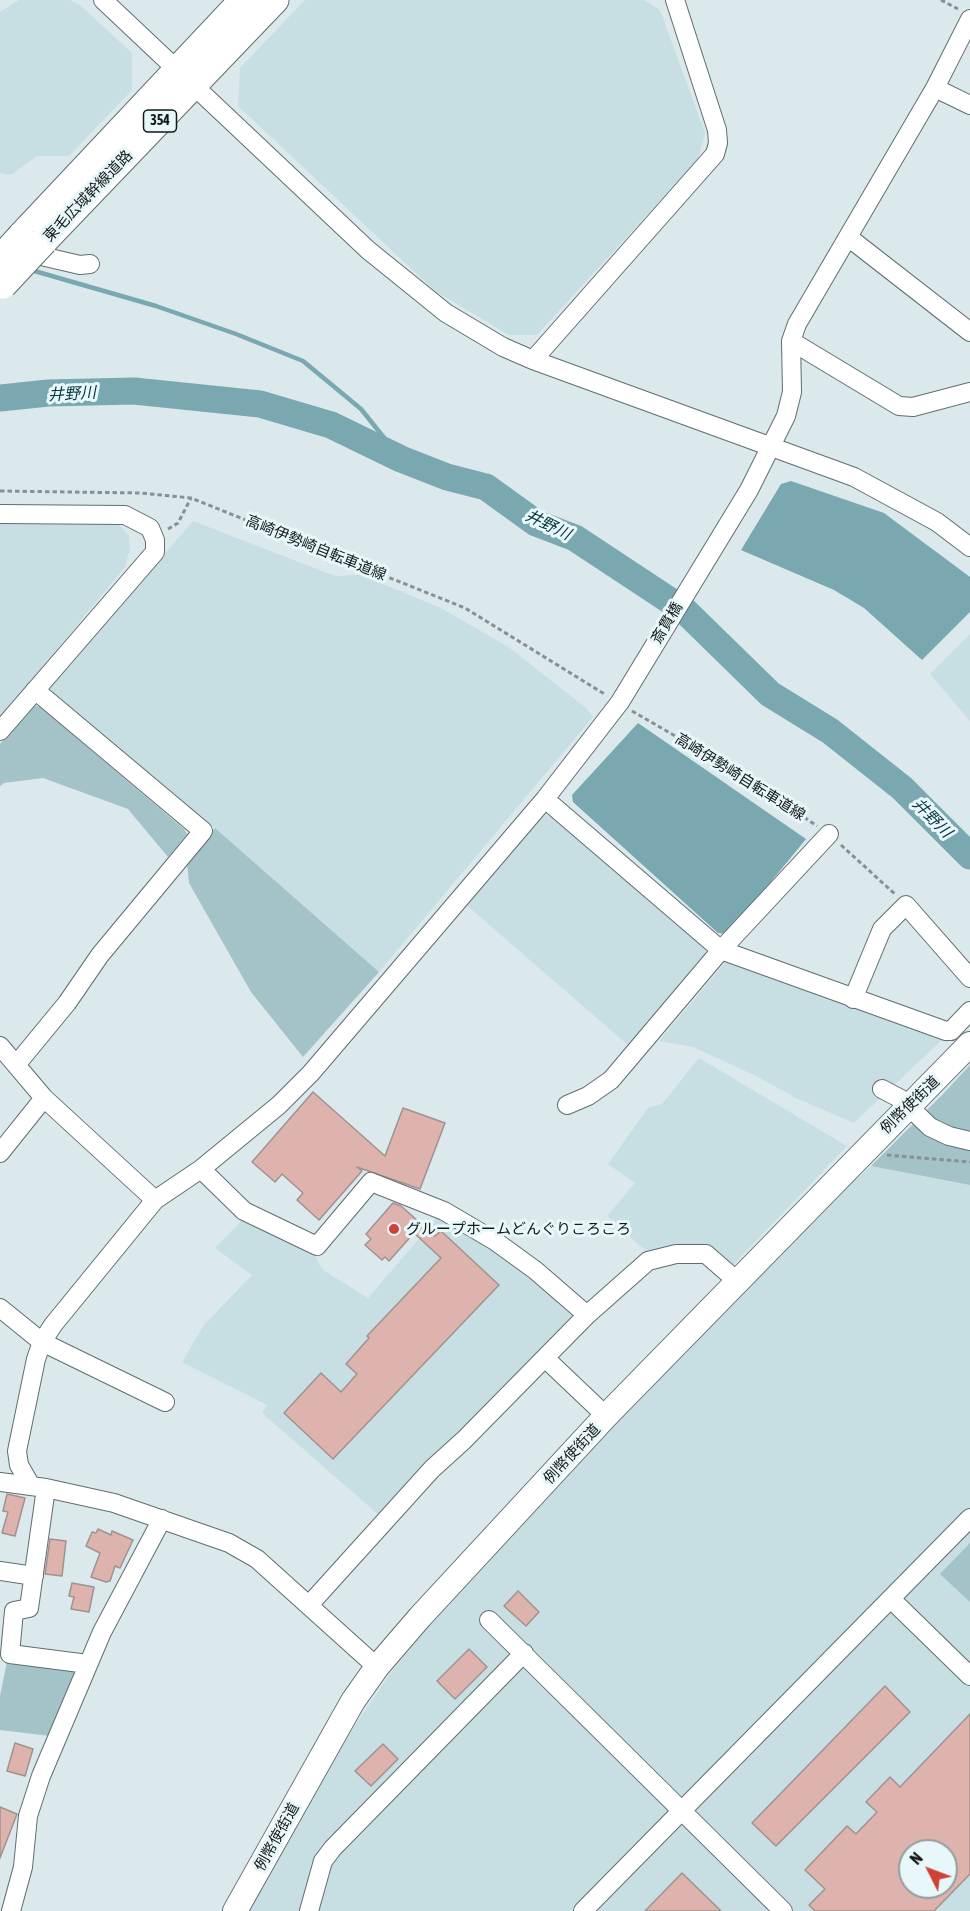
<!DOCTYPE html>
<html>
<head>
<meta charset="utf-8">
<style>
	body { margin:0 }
	#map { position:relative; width:970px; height:1911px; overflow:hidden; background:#dbe9ec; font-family:"Asap Condensed",sans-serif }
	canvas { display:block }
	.north { position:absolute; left:898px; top:1839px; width:60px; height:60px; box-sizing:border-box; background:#e8f7f9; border:2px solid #939e9f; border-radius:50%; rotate:312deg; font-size:16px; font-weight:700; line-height:24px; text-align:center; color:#131819 }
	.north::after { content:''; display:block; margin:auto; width:21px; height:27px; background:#d04238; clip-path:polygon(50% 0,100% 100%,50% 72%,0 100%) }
</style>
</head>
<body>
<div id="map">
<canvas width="970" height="1911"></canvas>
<div class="north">N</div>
</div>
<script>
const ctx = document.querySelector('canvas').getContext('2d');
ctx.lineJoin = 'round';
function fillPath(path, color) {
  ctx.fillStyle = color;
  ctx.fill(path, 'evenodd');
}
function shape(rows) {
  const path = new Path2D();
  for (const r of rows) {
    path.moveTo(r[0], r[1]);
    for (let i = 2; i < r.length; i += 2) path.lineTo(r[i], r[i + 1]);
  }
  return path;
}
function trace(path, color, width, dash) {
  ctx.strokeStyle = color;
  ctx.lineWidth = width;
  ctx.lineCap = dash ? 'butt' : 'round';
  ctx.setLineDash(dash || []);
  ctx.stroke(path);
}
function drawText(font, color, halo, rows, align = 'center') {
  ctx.font = font + ' "Asap Condensed","Noto Sans JP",sans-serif';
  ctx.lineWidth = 6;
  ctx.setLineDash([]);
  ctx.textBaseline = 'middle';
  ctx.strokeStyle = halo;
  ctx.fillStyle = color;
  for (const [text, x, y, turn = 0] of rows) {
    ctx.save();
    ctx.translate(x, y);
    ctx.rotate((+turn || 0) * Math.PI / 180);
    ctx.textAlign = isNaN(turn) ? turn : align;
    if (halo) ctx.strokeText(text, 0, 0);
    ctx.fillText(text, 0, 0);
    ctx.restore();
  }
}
fillPath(shape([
	[19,0,70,0,80,5,132,53,132,90,69,156,37,156,11,175,0,173,0,12],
	[305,0,644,0,660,10,705,133,698,159,537,335,509,335,435,291,238,106,240,68],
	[0,519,118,523,129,536,130,549,125,567,0,718],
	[193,521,335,576,361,575,441,608,510,648,586,708,593,717,379,972,215,828,52,697,50,686],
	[970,634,970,721,930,674],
	[552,815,705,947,706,960,629,1046,464,903,537,816],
	[729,958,944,1038,854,1123,798,1099,756,1076,693,1047,659,1041],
	[699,1058,847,1146,730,1268,706,1248,649,1254,607,1216,635,1183,608,1164,648,1108,662,1104],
	[871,1166,970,1185,970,1911,248,1911,342,1745,389,1675,475,1571,833,1194,861,1175],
	[910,1851,946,1851,946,1887,910,1887],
	[442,1212,467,1225,577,1317,380,1516,262,1413,267,1405,182,1362,204,1325,252,1275,215,1248,245,1217,312,1251,323,1270,368,1298]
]), '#c7dfe3');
fillPath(shape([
	[34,705,40,707,184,829,187,834,168,857,128,809,43,778,4,783,0,786,0,744],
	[215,828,379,972,303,1057,251,992,189,883,187,862],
	[970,1065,970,1185,871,1166,943,1094],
	[970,1543,970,1602,940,1574],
	[7,1662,78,1671,50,1736,0,1730,0,1696]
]), '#a4c3c8');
fillPath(shape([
	[791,481,884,513,970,577,970,612,922,660,864,608,834,590,741,550,781,484],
	[638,723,806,839,728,934,718,933,573,802,572,795]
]), '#7aa8b0');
trace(shape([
	[31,270,156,306,236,334,303,361,361,409,401,459]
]), '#7aa8b0', 4.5);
trace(shape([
	[0,398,48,393,134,391,260,404,331,425,401,459,447,477,486,487,536,523,575,538,684,610,770,694,830,731,902,788,970,856]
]), '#7aa8b0', 27);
const building = shape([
	[313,1092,385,1156,403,1108,445,1123,420,1189,357,1167,362,1171,319,1220,297,1200,303,1193,282,1174,275,1182,252,1162,313,1092],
	[393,1203,401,1206,435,1236,441,1231,499,1285,333,1459,284,1413,321,1373,341,1392,357,1374,346,1364,369,1338,367,1336,441,1258,414,1233,389,1261,385,1257,382,1260,365,1245,371,1239,366,1234,393,1203],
	[7,1494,25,1498,15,1536,2,1533,8,1512,3,1511,7,1494],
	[98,1529,111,1535,112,1531,133,1540,120,1568,115,1566,110,1581,106,1582,91,1577,100,1553,86,1546,92,1532,96,1533,98,1529],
	[50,1539,66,1541,62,1576,45,1574,50,1539],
	[72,1583,94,1587,89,1612,71,1609,74,1597,69,1596,72,1583],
	[518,1591,539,1612,526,1626,504,1606,518,1591],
	[469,1649,487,1667,455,1699,437,1681,469,1649],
	[885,1686,910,1712,776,1846,752,1823,885,1686],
	[970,1714,970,1874,934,1911,815,1911,809,1905,825,1889,805,1870,847,1826,856,1834,877,1812,866,1802,890,1777,900,1787,970,1714],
	[910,1851,946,1851,946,1887,910,1887,910,1851],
	[15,1743,33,1749,25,1776,7,1771,15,1743],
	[383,1744,398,1759,371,1786,355,1771,383,1744],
	[0,1807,17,1814,0,1858,0,1807],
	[682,1873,721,1911,645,1911,682,1873]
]);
fillPath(building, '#deb3ad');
trace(building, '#9f9290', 1.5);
const minor = shape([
	[103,0,368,250,446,313,503,347,533,360,854,477,937,522,970,547],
	[935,88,970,105],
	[848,237,970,332],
	[24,252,80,265,90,264],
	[791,341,899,406,913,407,970,392],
	[533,360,715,154,718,143,717,130,675,0],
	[0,514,125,515,150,528,155,540,155,552,0,731],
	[545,799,721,950,946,1031,951,1031,970,1011],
	[853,999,882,929,906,905,970,978],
	[0,1046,44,1098,155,1200],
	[16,1065,67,1003,100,955,203,831,35,690],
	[882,1089,901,1099,930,1127,949,1136,970,1141],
	[567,1105,588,1096,611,1080,721,950,829,834],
	[0,1153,44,1098],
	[201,1169,244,1211,317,1246,371,1182,444,1211,495,1241,535,1270,587,1315],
	[0,1308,42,1342,165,1402],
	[545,1358,606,1416],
	[0,1482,46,1488,114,1503,229,1543,257,1559,377,1667],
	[31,1486,19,1465,17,1451,36,1359,42,1342,53,1325,155,1200,201,1169,279,1105,311,1073,545,799,620,702,749,490,786,416,792,392,791,341,797,324,935,88,970,19],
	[46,1488,29,1608,14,1611,10,1654,88,1664],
	[0,1571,34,1576],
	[891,1599,970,1676],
	[309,1605,432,1469,464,1440,587,1315,648,1261,676,1254,706,1254,737,1281],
	[489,1620,783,1911],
	[11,1911,23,1867,28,1816,41,1776,102,1632,162,1519],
	[309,1911,323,1861,333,1848,524,1653],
	[583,1911,970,1518]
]);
const major = shape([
	[235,1911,353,1701,377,1667,420,1617,606,1416,970,1044]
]);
const highway = shape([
	[21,236,243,0],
	[44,241,275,0]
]);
trace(minor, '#616d6f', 20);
trace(major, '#616d6f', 26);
trace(highway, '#616d6f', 29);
trace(shape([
	[941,0,958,9],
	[0,491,141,493,191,498,465,608,606,695],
	[168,529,178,523,191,498],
	[632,711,736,771,817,826],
	[841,845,896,895],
	[887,1155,970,1162]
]), '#879194', 3, [4.5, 3]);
trace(minor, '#fff', 18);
trace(major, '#fff', 24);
trace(highway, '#fff', 27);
const highwayBridge = shape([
	[0,259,21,236],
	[3,285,44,241]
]);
trace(highwayBridge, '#616d6f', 29, []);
trace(highwayBridge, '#fff', 27);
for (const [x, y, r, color] of [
	[394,1229,6,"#d04238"]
]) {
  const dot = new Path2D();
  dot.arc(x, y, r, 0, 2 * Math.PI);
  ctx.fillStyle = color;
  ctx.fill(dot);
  trace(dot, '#e8f7f9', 2);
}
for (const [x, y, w] of [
	[160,121,33]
]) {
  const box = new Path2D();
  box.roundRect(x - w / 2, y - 11, w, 22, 4.5);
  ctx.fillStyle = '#e8f7f9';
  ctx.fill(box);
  trace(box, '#131819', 1.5);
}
drawText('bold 14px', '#131819', null, [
	["354",160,121]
]);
drawText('15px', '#131819', '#e8f7f9', [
	["東毛広域幹線道路",88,196,-46],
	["高崎伊勢崎自転車道線",316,548,22],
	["斎貫橋",667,623,-59],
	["高崎伊勢崎自転車道線",740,777,32],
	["例幣使街道",910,1105,-44],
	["例幣使街道",572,1454,-47],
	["例幣使街道",277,1837,-61]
]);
drawText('15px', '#131819', '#e8f7f9', [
	["グループホームどんぐりころころ",406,1229]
], 'left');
drawText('italic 16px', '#08363d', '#e8f7f9', [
	["井野川",72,394,-3],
	["井野川",548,525,26],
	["井野川",932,818,45]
]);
</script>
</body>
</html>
